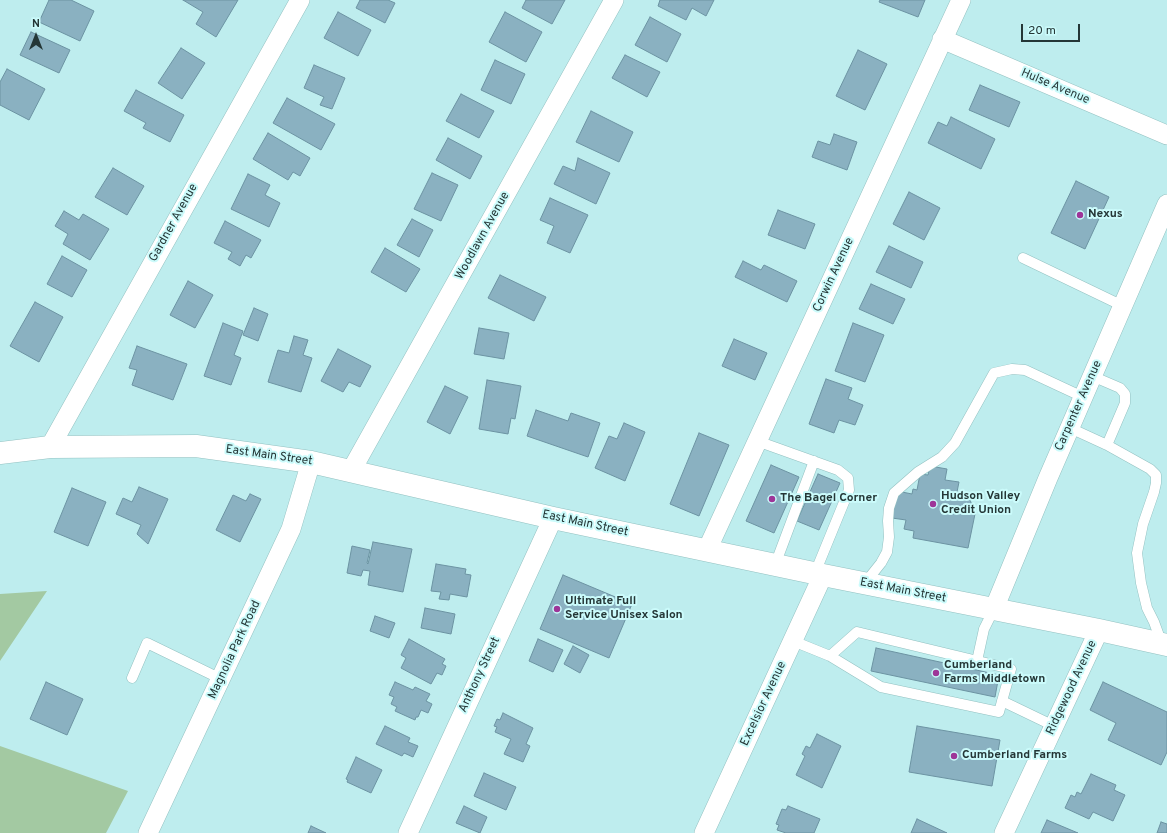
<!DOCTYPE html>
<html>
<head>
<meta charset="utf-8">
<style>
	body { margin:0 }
	#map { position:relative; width:1167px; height:833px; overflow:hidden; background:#beedee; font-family:Overpass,sans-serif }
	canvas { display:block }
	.north { position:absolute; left:16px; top:16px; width:40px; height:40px; -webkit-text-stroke:3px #cbfbfb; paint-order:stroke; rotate:0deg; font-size:11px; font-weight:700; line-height:16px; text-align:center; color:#243636 }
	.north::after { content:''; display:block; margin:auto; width:14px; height:18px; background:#243636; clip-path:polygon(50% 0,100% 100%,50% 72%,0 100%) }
	.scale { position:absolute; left:1021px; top:24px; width:59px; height:18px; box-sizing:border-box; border:2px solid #243636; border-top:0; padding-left:5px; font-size:12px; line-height:14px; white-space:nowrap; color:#243636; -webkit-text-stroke:3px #cbfbfb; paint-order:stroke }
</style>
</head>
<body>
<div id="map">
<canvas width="1167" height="833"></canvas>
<div class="north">N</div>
<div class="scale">20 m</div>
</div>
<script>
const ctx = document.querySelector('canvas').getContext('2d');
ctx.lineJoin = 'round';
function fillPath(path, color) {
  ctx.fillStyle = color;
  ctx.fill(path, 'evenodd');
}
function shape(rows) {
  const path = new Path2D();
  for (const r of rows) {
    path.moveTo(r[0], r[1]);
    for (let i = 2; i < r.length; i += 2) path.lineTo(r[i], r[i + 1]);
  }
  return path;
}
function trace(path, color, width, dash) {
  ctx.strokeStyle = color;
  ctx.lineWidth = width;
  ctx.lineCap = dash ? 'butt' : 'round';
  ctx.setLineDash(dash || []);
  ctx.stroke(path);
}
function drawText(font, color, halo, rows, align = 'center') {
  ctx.font = font + ' Overpass,sans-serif';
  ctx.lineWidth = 4;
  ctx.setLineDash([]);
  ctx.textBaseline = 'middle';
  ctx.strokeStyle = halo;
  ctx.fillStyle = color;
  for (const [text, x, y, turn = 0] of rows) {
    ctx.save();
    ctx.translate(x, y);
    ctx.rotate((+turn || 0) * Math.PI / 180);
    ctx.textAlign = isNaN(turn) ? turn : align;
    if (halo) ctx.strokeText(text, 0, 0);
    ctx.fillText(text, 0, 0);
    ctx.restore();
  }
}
fillPath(shape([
	[47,591,0,661,0,594],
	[0,746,128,791,106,833,0,833]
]), '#a3c9a2');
const building = shape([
	[49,0,71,0,94,11,80,41,39,22,49,0],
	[183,0,238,0,216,37,196,24,203,12,183,0],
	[360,0,388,0,395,3,385,23,356,8,360,0],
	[526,0,565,0,552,24,522,8,526,0],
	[660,0,714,0,706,16,692,8,686,20,658,6,660,0],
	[880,0,925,0,918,17,879,2,880,0],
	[338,12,371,30,358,56,324,38,338,12],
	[505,12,542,32,526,62,489,42,505,12],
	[650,17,681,34,667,62,635,45,650,17],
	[31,32,70,50,59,73,20,55,31,32],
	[181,48,205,63,182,99,158,83,181,48],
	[858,50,887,64,865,110,836,96,858,50],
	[625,55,660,72,647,97,612,78,625,55],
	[495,60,525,74,511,104,481,90,495,60],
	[314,65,345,78,332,109,320,105,324,97,304,88,314,65],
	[7,69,45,89,29,120,0,105,0,82,7,69],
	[980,85,1020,102,1009,127,969,110,980,85],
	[136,90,184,115,170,142,143,128,146,123,124,111,136,90],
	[461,94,494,111,479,138,446,121,461,94],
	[287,98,335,124,321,150,273,123,287,98],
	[591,111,633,132,619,162,576,142,591,111],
	[951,117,995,139,981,169,928,143,938,122,947,126,951,117],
	[268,133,310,158,300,176,293,172,288,180,253,159,268,133],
	[834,134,857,142,847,170,812,157,818,141,830,145,834,134],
	[448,138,482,156,470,179,436,160,448,138],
	[578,158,610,173,596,204,554,184,563,166,575,171,578,158],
	[113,168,144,186,127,215,95,197,113,168],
	[432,173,458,185,441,221,414,209,432,173],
	[248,174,270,185,265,195,280,203,269,227,231,209,248,174],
	[1076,181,1109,197,1085,249,1051,233,1076,181],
	[909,192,940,208,924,240,893,224,909,192],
	[550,198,588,215,570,253,547,243,554,226,540,220,550,198],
	[778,210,815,224,805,249,768,235,778,210],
	[64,211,79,220,83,214,109,229,90,260,63,244,68,234,55,226,64,211],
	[412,219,433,230,419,257,397,245,412,219],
	[225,221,261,240,251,258,246,255,240,266,228,259,232,252,214,243,225,221],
	[889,246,923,262,911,288,876,272,889,246],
	[385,248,420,269,406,292,371,272,385,248],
	[62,256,87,270,72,297,47,284,62,256],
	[743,261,761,270,764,265,797,281,787,302,735,277,743,261],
	[500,275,546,297,534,321,488,298,500,275],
	[188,281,213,295,195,328,170,315,188,281],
	[871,284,905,299,893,324,859,309,871,284],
	[35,302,63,317,39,362,10,346,35,302],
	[254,308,268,314,258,341,243,335,254,308],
	[223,323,243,331,234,355,241,358,231,385,204,376,223,323],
	[853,323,884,335,865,382,835,371,853,323],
	[479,328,509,333,504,359,474,354,479,328],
	[294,336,308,340,303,355,312,358,301,392,268,382,278,350,289,353,294,336],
	[734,339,767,353,755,380,722,366,734,339],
	[137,346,187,364,173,400,132,385,137,370,129,368,137,346],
	[338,349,371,366,360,387,349,382,343,392,321,381,338,349],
	[826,379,852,388,848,399,863,405,855,425,839,420,834,433,809,424,826,379],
	[487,380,521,386,515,419,511,418,508,434,479,429,487,380],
	[445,386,468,397,450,434,427,422,445,386],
	[536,410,568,421,571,413,600,423,588,457,527,436,536,410],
	[624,423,645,432,625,481,595,468,609,436,617,439,624,423],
	[699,433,729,445,699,516,670,504,699,433],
	[771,465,799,477,774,533,746,521,771,465],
	[930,466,947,469,945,480,959,482,957,492,968,494,975,514,968,548,913,538,914,531,904,529,906,520,892,518,897,491,912,494,913,489,917,490,920,474,928,475,930,466],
	[818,474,840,483,819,530,797,521,818,474],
	[139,487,168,499,148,544,137,534,141,525,116,514,123,498,132,502,139,487],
	[72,488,106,502,88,546,54,532,72,488],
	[250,494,261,499,240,542,216,530,233,495,246,501,250,494],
	[373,542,412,549,403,592,368,585,370,571,363,570,361,576,347,573,352,546,370,550,367,563,368,564,373,542],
	[436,564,466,569,465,574,471,575,467,597,450,594,449,600,439,599,441,592,431,591,436,564],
	[563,575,632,604,609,658,540,629,563,575],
	[425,608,455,614,451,634,421,628,425,608],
	[375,616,395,623,389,638,370,631,375,616],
	[409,639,445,659,442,664,446,666,442,675,437,673,431,684,401,668,406,658,401,655,409,639],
	[538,639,563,650,553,672,529,661,538,639],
	[573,646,589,655,580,673,564,664,573,646],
	[876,648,999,675,995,697,871,671,876,648],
	[46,682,83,699,67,735,30,719,46,682],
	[395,682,413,690,415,687,430,694,426,701,432,704,428,713,421,710,418,717,416,717,415,720,395,711,397,707,391,704,394,697,389,695,395,682],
	[1103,682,1167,712,1167,752,1161,765,1108,740,1116,723,1090,710,1103,682],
	[503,713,533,728,526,744,530,746,523,762,504,754,511,739,495,732,497,727,494,726,497,719,500,720,503,713],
	[385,726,410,738,408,742,418,746,413,757,404,753,402,756,376,744,385,726],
	[917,726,1000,740,992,786,909,772,917,726],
	[817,734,841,746,822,788,796,775,805,756,802,754,806,746,810,748,817,734],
	[356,757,382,770,371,793,347,782,348,780,346,779,356,757],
	[484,773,516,787,506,810,474,796,484,773],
	[1091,774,1116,785,1114,790,1125,795,1113,821,1093,812,1089,819,1065,808,1071,795,1075,797,1077,792,1081,794,1091,774],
	[464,806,487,817,480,833,456,823,464,806],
	[788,806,820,819,814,833,786,833,777,830,779,825,776,824,782,809,786,810,788,806],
	[917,819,947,833,911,833,917,819],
	[1047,820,1078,833,1041,833,1047,820],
	[1161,822,1167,824,1167,833,1157,833,1161,822],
	[311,826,326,833,308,833,311,826]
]);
fillPath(building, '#8ab1c1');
trace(building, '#6c93a2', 1);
const lane = shape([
	[1023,258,1123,306],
	[1092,376,1120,388,1125,394,1125,403,1107,445,1150,469,1156,475,1156,483,1154,492,1143,524,1137,553,1141,583,1147,608,1154,622,1162,644],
	[1070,428,1107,445],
	[757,441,838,470,848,478,849,490,815,573],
	[775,565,814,461],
	[865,583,881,563,887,552,889,537,888,521,889,508,894,493,918,472,942,457,955,443,994,373,1012,369,1025,370,1083,397],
	[793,641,830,656,857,632,1011,669,999,712,881,687,830,656],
	[977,661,984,629,994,609],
	[132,678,147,643,221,679],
	[1002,701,1054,726]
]);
const street = shape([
	[942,39,1167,135],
	[50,447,300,0],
	[351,471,614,0],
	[707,550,961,0],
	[994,609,1048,478,1167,204],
	[148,833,291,529,311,462],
	[408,833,553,518],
	[704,833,823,575],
	[1004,833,1099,630]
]);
const secondary = shape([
	[0,453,50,447,196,446,311,462,553,518,823,575,1099,630,1167,645]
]);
trace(lane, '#93c1c1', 11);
trace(street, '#93c1c1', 20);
trace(secondary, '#93c1c1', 23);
trace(lane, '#fff', 10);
trace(street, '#fff', 19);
trace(secondary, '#fff', 22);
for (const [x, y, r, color] of [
	[1080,215,4,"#9e3598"],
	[772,499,4,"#9e3598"],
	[933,504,4,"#9e3598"],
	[557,609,4,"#9e3598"],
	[936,673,4,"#9e3598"],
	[954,756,4,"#9e3598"]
]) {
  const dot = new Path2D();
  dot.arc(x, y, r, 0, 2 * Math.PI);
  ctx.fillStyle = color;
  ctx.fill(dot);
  trace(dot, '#cbfbfb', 1.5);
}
drawText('12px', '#243636', '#cbfbfb', [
	["Hulse Avenue",1055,87,23],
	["Gardner Avenue",174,223,-61],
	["Woodlawn Avenue",483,236,-61],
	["Corwin Avenue",834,275,-65],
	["Carpenter Avenue",1079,406,-66],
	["East Main Street",269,456,8],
	["East Main Street",585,524,12],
	["East Main Street",903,591,11],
	["Magnolia Park Road",235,650,-65],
	["Anthony Street",480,675,-65],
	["Ridgewood Avenue",1072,688,-65],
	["Excelsior Avenue",764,704,-65]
]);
drawText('bold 12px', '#243636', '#cbfbfb', [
	["Nexus",1088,215],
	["Hudson Valley",941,497],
	["Credit Union",941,511],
	["The Bagel Corner",780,499],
	["Ultimate Full",565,602],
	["Service Unisex Salon",565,616],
	["Cumberland",944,666],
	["Farms Middletown",944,680],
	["Cumberland Farms",962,756]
], 'left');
</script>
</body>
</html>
